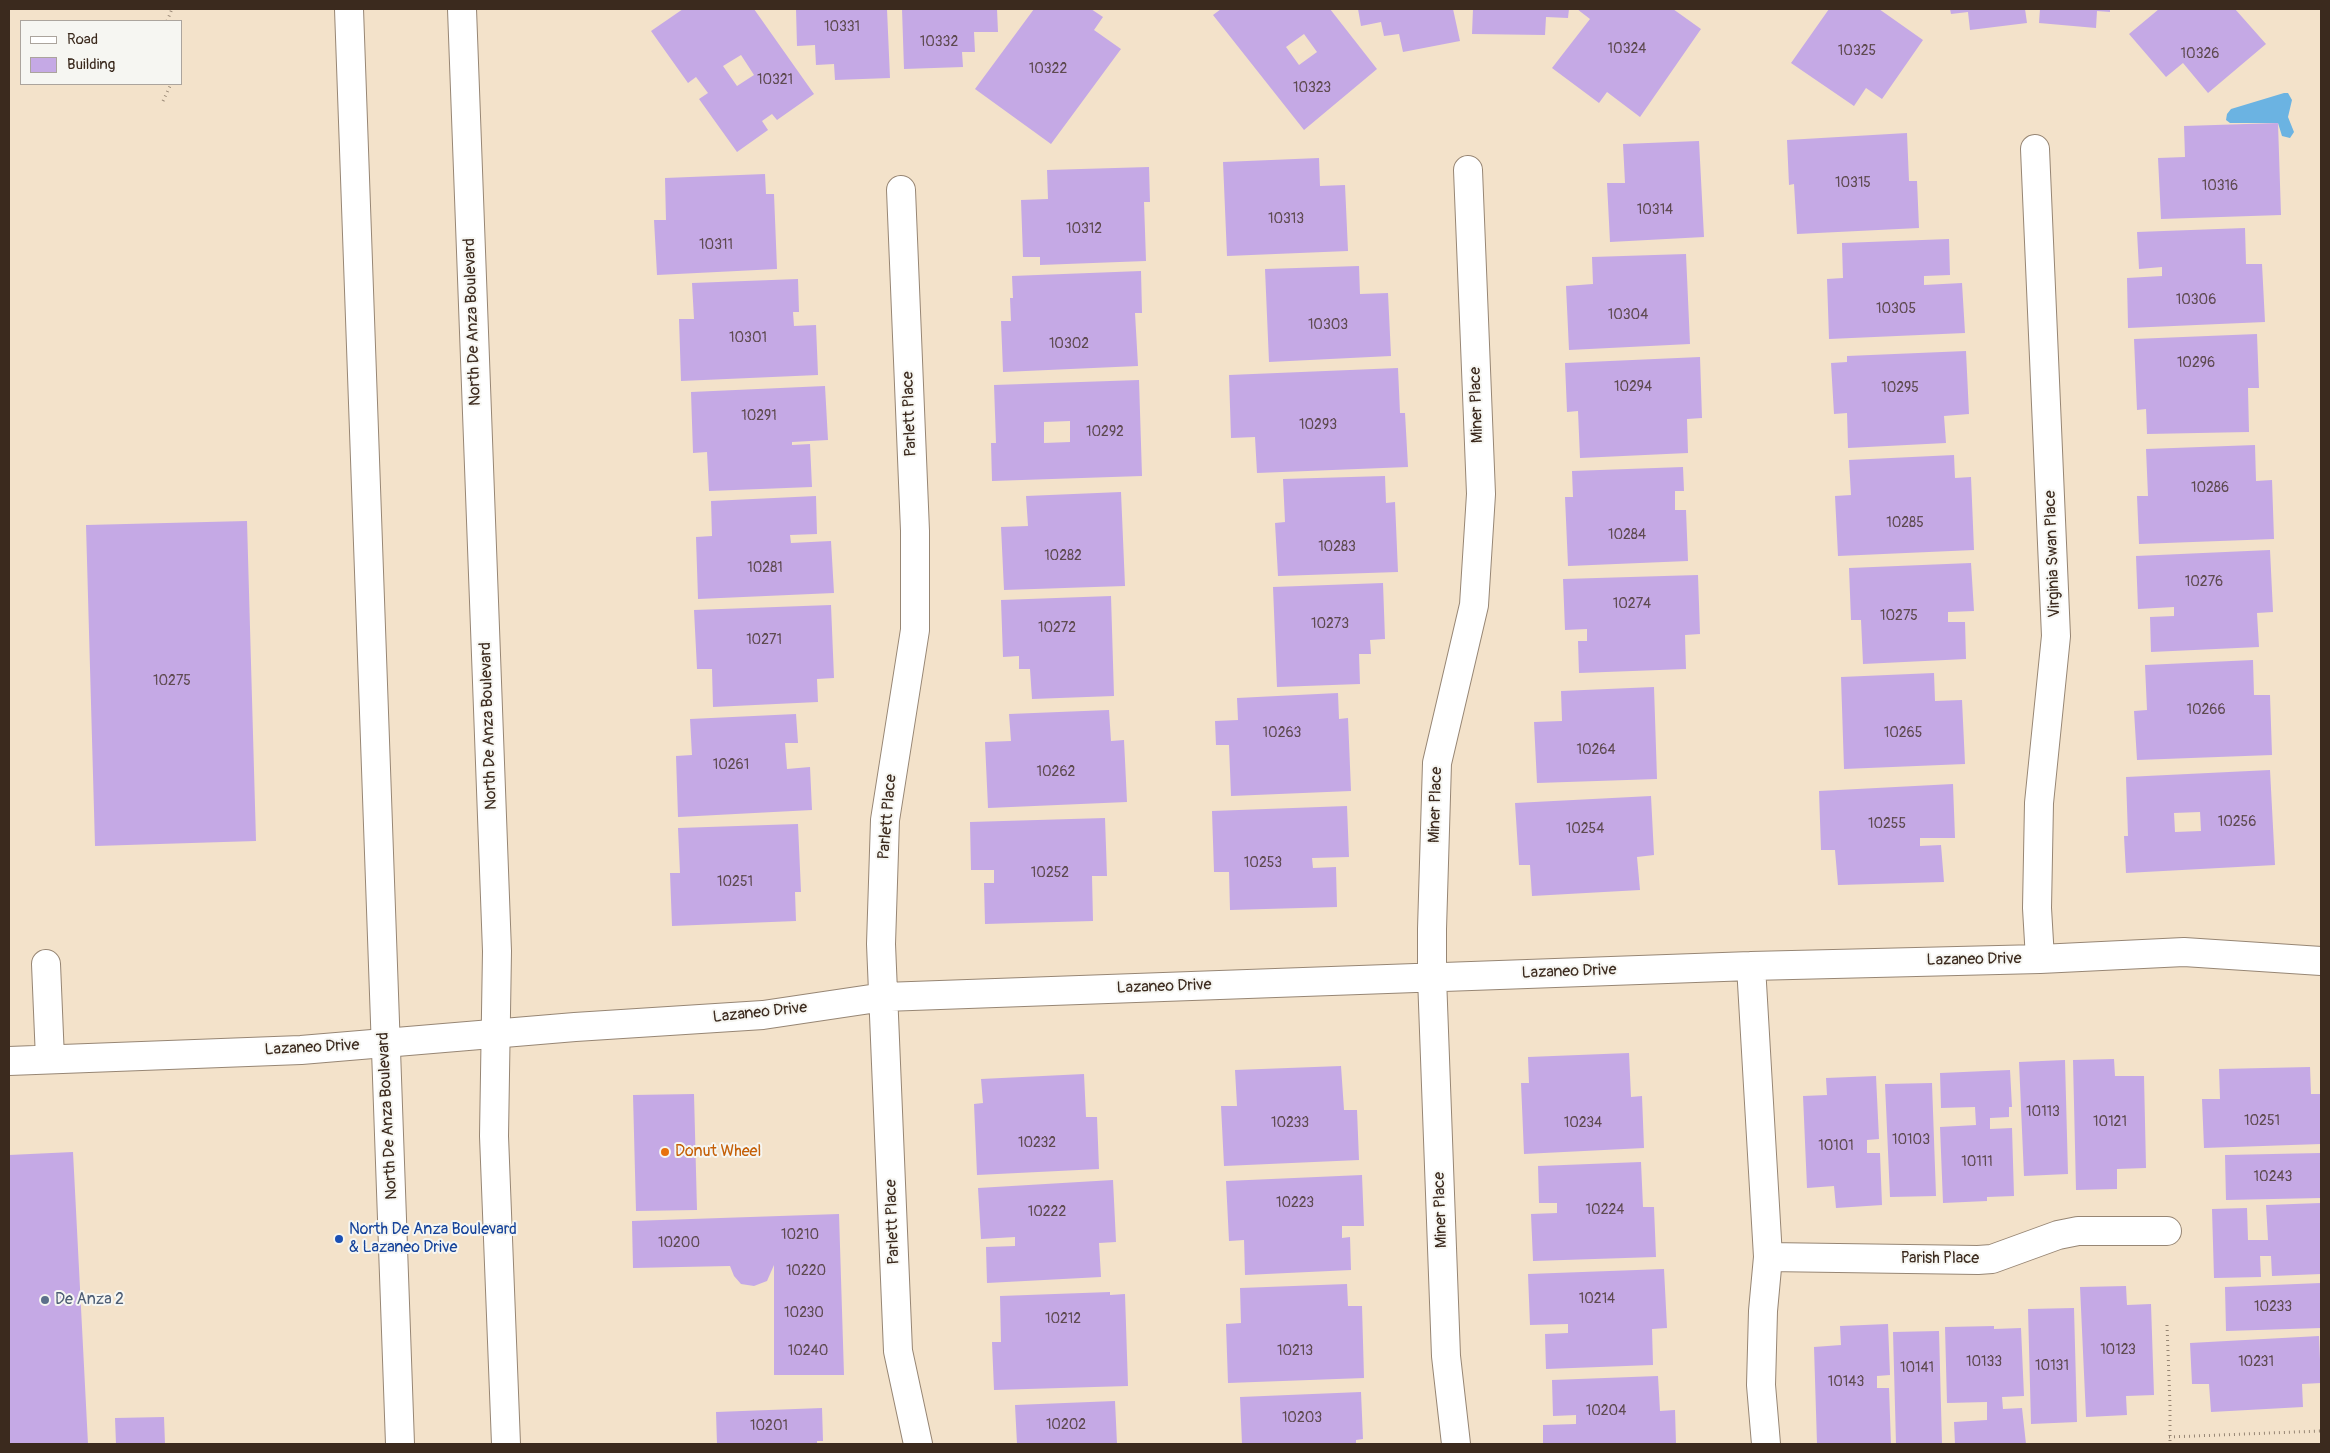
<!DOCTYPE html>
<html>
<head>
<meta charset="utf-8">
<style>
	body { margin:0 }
	#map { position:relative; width:2330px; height:1453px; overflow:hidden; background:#f3e2ca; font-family:Pangolin,sans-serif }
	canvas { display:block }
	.frame { position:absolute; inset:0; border:10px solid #3b2a1e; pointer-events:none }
	.legend { position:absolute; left:20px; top:20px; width:162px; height:65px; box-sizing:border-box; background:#f6f6f2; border:1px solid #aba49d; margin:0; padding:6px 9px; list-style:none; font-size:15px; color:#3b2a1e }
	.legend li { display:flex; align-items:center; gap:10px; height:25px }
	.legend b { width:25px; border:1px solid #aba49d }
</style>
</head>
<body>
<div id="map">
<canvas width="2330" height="1453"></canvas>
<div class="frame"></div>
<ul class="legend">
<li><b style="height:6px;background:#fff"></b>Road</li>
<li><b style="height:14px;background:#c5a9e5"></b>Building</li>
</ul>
</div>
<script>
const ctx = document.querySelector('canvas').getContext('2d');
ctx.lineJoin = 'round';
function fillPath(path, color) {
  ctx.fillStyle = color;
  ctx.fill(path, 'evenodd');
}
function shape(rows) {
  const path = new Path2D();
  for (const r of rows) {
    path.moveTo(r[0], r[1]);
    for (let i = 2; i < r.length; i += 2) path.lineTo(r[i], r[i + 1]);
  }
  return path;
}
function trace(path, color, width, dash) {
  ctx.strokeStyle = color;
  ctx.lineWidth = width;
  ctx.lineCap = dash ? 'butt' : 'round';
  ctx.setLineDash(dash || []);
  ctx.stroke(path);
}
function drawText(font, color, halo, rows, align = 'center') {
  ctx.font = font + ' Pangolin,sans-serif';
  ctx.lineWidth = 4;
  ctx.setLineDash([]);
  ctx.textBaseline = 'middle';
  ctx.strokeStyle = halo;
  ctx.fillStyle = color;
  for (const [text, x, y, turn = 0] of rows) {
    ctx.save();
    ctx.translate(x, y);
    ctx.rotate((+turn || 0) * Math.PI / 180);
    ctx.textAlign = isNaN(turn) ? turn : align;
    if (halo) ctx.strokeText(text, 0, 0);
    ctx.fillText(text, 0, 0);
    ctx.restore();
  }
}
fillPath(shape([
	[2284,93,2288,93,2292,100,2288,117,2294,132,2290,138,2282,136,2278,123,2230,123,2226,120,2227,114,2231,109]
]), '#6bb3e2');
fillPath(shape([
	[683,9,754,9,814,94,777,120,772,114,762,121,768,130,737,152,699,99,708,93,696,77,688,83,651,31],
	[741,55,754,75,737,86,723,66],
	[796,9,887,9,890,78,835,80,834,64,816,65,815,45,797,46],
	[902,9,997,9,998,32,974,32,975,52,962,52,963,67,904,69],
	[1034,9,1091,9,1103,17,1094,30,1121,49,1051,144,975,89],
	[1221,9,1330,9,1377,69,1304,130,1213,15],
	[1304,34,1317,52,1299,65,1286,47],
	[1358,9,1453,9,1460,41,1403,52,1399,34,1384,36,1381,22,1361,26],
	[1473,9,1569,9,1568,18,1546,17,1545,35,1472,34],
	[1577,9,1673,9,1701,29,1640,117,1607,92,1599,103,1552,68,1590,19],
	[1829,9,1879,9,1923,40,1882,99,1866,88,1854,106,1791,63],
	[1950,9,2025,9,2027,23,1970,30,1968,12,1951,14],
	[2040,9,2110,9,2110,12,2097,11,2096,28,2039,23],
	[2159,9,2235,9,2266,44,2208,93,2183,63,2166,77,2129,34],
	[2278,123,2281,215,2161,219,2158,158,2185,157,2184,126],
	[1907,133,1909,181,1917,181,1919,228,1797,234,1794,184,1789,185,1787,140],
	[1699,141,1704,237,1610,242,1607,183,1625,183,1623,144],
	[1319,158,1320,186,1345,185,1348,251,1227,256,1223,162],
	[1149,167,1150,202,1144,202,1146,261,1040,265,1040,257,1023,257,1021,200,1048,199,1047,170],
	[765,174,766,194,774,194,777,269,657,275,654,220,666,220,665,178],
	[2245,228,2246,264,2262,264,2265,322,2128,328,2127,278,2162,276,2162,267,2139,269,2137,232],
	[1949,239,1950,275,1924,276,1924,285,1962,283,1965,333,1829,339,1827,279,1843,278,1842,243],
	[1686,254,1690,344,1569,350,1566,286,1593,284,1592,257],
	[1359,266,1360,294,1388,293,1391,356,1269,362,1265,269],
	[1141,271,1142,313,1135,313,1138,366,1003,372,1001,321,1011,321,1010,298,1013,298,1012,276],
	[798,279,799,312,793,312,794,326,816,325,818,375,681,381,679,319,694,319,692,283],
	[2257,334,2259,388,2248,388,2249,432,2147,434,2146,409,2137,410,2134,339],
	[1966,351,1969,414,1944,416,1946,443,1848,448,1847,413,1834,414,1831,363,1847,362,1847,356],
	[1700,357,1702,418,1687,419,1688,453,1580,458,1578,411,1567,412,1565,363],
	[1398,368,1400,413,1405,413,1408,467,1257,473,1255,437,1231,438,1229,375],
	[1139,380,1142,476,992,481,991,443,996,443,994,385],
	[1070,421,1070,442,1044,443,1044,422],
	[825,386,828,440,792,442,792,445,810,444,812,487,709,491,707,452,693,453,691,392],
	[2255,445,2256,481,2272,480,2274,539,2139,544,2137,496,2148,496,2146,449],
	[1954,455,1955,478,1971,477,1974,550,1838,556,1835,496,1851,495,1849,460],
	[1683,467,1684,491,1675,491,1675,510,1686,510,1688,561,1568,566,1565,497,1573,497,1572,471],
	[1385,476,1386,503,1395,502,1398,572,1278,576,1275,523,1285,522,1283,479],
	[1121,492,1125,586,1004,590,1001,527,1028,526,1026,496],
	[816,496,817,534,790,535,791,543,831,541,834,593,698,599,696,537,712,536,711,501],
	[247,521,256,841,95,846,86,525],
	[2270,550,2273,612,2257,613,2259,647,2151,652,2150,617,2174,616,2174,607,2138,609,2136,556],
	[1971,563,1974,611,1948,612,1948,622,1965,622,1966,659,1863,664,1861,620,1851,620,1849,568],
	[1698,575,1700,634,1685,635,1686,669,1579,673,1578,641,1587,641,1587,629,1565,630,1563,579],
	[1383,583,1385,639,1370,640,1371,654,1359,654,1360,684,1277,687,1273,587],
	[1111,596,1114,696,1032,699,1030,669,1019,669,1019,656,1003,657,1001,600],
	[831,605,834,678,817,679,818,702,713,707,712,669,697,669,694,610],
	[2253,660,2254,695,2270,695,2272,755,2137,760,2134,711,2147,710,2145,665],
	[1934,673,1935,701,1962,700,1965,764,1844,769,1841,677],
	[1654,687,1657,779,1537,783,1534,722,1562,721,1561,691],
	[1338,693,1339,719,1348,718,1351,791,1231,796,1229,745,1216,745,1215,721,1238,720,1237,698],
	[1109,710,1111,741,1124,740,1127,802,988,808,985,742,1011,741,1009,714],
	[796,714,798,743,785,743,787,769,810,767,812,810,678,817,676,756,692,755,690,719],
	[2270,770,2275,865,2126,873,2124,836,2128,836,2126,777],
	[2200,812,2201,831,2175,832,2174,813],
	[1953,784,1955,838,1920,838,1920,846,1941,845,1944,882,1838,885,1835,850,1821,850,1819,791],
	[1651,796,1654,855,1637,857,1640,890,1532,896,1530,865,1519,865,1515,803],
	[1347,806,1349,857,1312,858,1313,868,1336,867,1337,907,1230,910,1229,872,1214,872,1212,811],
	[1105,818,1107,876,1092,876,1093,921,985,924,984,883,994,883,994,870,971,870,970,822],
	[798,824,801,892,795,892,796,921,672,926,670,873,680,873,678,828],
	[1629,1053,1631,1097,1642,1096,1644,1148,1524,1154,1521,1083,1529,1083,1528,1057],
	[2114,1059,2115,1076,2144,1076,2146,1168,2117,1169,2117,1189,2076,1190,2073,1060],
	[2065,1060,2068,1174,2024,1176,2019,1062],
	[1341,1066,1344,1110,1357,1110,1359,1160,1224,1166,1221,1106,1237,1106,1235,1070],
	[2310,1067,2311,1094,2321,1094,2321,1144,2204,1148,2202,1099,2220,1099,2219,1069],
	[2010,1070,2012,1107,2009,1107,2009,1117,1990,1118,1990,1129,2012,1128,2014,1196,1987,1197,1987,1201,1943,1203,1940,1127,1976,1125,1975,1107,1941,1108,1940,1073],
	[1084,1074,1086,1117,1097,1117,1099,1169,977,1175,974,1104,983,1103,981,1079],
	[1876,1076,1879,1139,1867,1140,1867,1153,1880,1153,1882,1205,1836,1208,1834,1186,1807,1188,1803,1096,1827,1095,1826,1078],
	[1932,1083,1936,1196,1890,1197,1885,1084],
	[694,1094,697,1210,636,1211,633,1095],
	[73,1152,88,1444,9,1444,9,1155],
	[2321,1153,2321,1198,2226,1200,2225,1155],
	[1641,1162,1643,1207,1654,1207,1656,1257,1533,1261,1531,1214,1557,1213,1557,1203,1539,1203,1538,1166],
	[1362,1175,1364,1226,1342,1226,1342,1238,1350,1237,1351,1270,1245,1275,1244,1240,1229,1241,1226,1181],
	[1113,1180,1116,1242,1099,1243,1101,1277,987,1283,986,1247,1015,1246,1015,1237,981,1239,978,1188],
	[2321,1203,2321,1274,2272,1276,2271,1256,2260,1256,2261,1277,2214,1278,2212,1209,2247,1208,2248,1240,2268,1240,2266,1205],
	[839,1214,844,1375,774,1375,774,1265,767,1281,754,1286,741,1284,734,1276,730,1266,633,1268,632,1221],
	[1664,1269,1667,1328,1652,1329,1653,1365,1546,1369,1545,1334,1568,1333,1568,1324,1530,1325,1528,1274],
	[2321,1283,2321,1328,2226,1331,2225,1287],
	[1347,1284,1348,1306,1362,1306,1364,1378,1228,1383,1226,1324,1241,1323,1240,1288],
	[2126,1286,2127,1305,2151,1304,2154,1395,2126,1396,2127,1415,2086,1417,2080,1287],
	[1110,1292,1110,1295,1125,1294,1128,1386,994,1390,992,1342,1001,1342,1000,1296],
	[2074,1308,2077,1422,2031,1424,2028,1309],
	[1888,1324,1890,1375,1877,1376,1877,1388,1889,1388,1891,1444,1817,1444,1814,1347,1841,1345,1840,1326],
	[1994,1326,1994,1329,2021,1328,2024,1396,2002,1397,2003,1409,2022,1408,2026,1444,1955,1444,1954,1422,1987,1420,1987,1402,1947,1403,1945,1327],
	[1939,1331,1942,1444,1896,1444,1893,1332],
	[2319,1336,2321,1383,2302,1384,2303,1407,2211,1412,2209,1384,2192,1384,2190,1343],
	[1658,1376,1660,1411,1675,1410,1676,1444,1543,1444,1543,1425,1576,1424,1576,1415,1553,1416,1552,1380],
	[1361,1392,1363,1439,1356,1440,1356,1444,1242,1444,1240,1397],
	[1115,1401,1117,1444,1017,1444,1015,1405],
	[822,1408,823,1441,817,1441,817,1444,717,1444,716,1412],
	[164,1417,165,1444,116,1444,115,1418]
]), '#c5a9e5');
const minor = shape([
	[2035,149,2056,636,2039,803,2037,908,2040,959],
	[901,190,915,531,915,630,885,820,881,944,898,1351,918,1444],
	[46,964,50,1059],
	[1751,966,1768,1257,1763,1311,1761,1385,1766,1444],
	[9,1061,301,1050,575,1027,763,1015,884,997,1751,966,2040,959,2184,952,2321,961],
	[1768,1257,1978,1260,1992,1259,2058,1235,2078,1231,2167,1231],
	[1456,1444,1446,1356,1432,977,1432,929,1437,763,1474,605,1481,494,1468,170]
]);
const major = shape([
	[349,9,400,1444],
	[462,9,497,951,494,1136,506,1444]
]);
trace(minor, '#978674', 30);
trace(major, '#978674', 30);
trace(shape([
	[167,21,172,9],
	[163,101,171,84],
	[2167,1325,2170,1405,2170,1444],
	[2169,1437,2321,1431]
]), '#978674', 3, [1, 4]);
trace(minor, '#fff', 28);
trace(major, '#fff', 28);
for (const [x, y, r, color] of [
	[665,1152,5,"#e8710a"],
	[339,1239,5,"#1a4fb4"],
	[45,1300,5,"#5c6f8a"]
]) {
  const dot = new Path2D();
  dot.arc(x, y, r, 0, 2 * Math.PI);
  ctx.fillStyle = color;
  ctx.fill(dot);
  trace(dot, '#f6f6f2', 2);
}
drawText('14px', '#5e4a50', null, [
	["10331",842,27],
	["10332",939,42],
	["10324",1627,49],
	["10325",1857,51],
	["10326",2200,54],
	["10322",1048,69],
	["10321",775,80],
	["10323",1312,88],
	["10315",1853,183],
	["10316",2220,186],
	["10314",1655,210],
	["10313",1286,219],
	["10312",1084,229],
	["10311",716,245],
	["10306",2196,300],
	["10305",1896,309],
	["10304",1628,315],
	["10303",1328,325],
	["10301",748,338],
	["10302",1069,344],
	["10296",2196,363],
	["10294",1633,387],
	["10295",1900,388],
	["10291",759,416],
	["10293",1318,425],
	["10292",1105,432],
	["10286",2210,488],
	["10285",1905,523],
	["10284",1627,535],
	["10283",1337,547],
	["10282",1063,556],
	["10281",765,568],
	["10276",2204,582],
	["10274",1632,604],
	["10275",1899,616],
	["10273",1330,624],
	["10272",1057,628],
	["10271",764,640],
	["10275",172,681],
	["10266",2206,710],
	["10263",1282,733],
	["10265",1903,733],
	["10264",1596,750],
	["10261",731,765],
	["10262",1056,772],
	["10256",2237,822],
	["10255",1887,824],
	["10254",1585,829],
	["10253",1263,863],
	["10252",1050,873],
	["10251",735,882],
	["10113",2043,1112],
	["10251",2262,1121],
	["10121",2110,1122],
	["10233",1290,1123],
	["10234",1583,1123],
	["10103",1911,1140],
	["10232",1037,1143],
	["10101",1836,1146],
	["10111",1977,1162],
	["10243",2273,1177],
	["10223",1295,1203],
	["10224",1605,1210],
	["10222",1047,1212],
	["10210",800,1235],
	["10200",679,1243],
	["10220",806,1271],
	["10214",1597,1299],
	["10233",2273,1307],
	["10230",804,1313],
	["10212",1063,1319],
	["10123",2118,1350],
	["10240",808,1351],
	["10213",1295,1351],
	["10133",1984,1362],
	["10231",2256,1362],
	["10131",2052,1366],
	["10141",1917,1368],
	["10143",1846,1382],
	["10204",1606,1411],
	["10203",1302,1418],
	["10202",1066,1425],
	["10201",769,1426]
]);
drawText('16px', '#3b2a1e', '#f6f6f2', [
	["North De Anza Boulevard",473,322,-92],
	["Miner Place",1477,405,-92],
	["Parlett Place",910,414,-92],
	["Virginia Swan Place",2053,554,-92],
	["North De Anza Boulevard",489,726,-92],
	["Miner Place",1436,805,-88],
	["Parlett Place",888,817,-85],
	["Lazaneo Drive",1974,960,-1],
	["Lazaneo Drive",1569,972,-2],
	["Lazaneo Drive",1164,987,-2],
	["Lazaneo Drive",760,1013,-6],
	["Lazaneo Drive",312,1048,-3],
	["North De Anza Boulevard",388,1116,-93],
	["Miner Place",1441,1210,-92],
	["Parlett Place",893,1222,-92],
	["Parish Place",1940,1259]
]);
drawText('16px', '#c56008', '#f6f6f2', [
	["Donut Wheel",675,1152]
], 'left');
drawText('16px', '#164399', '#f6f6f2', [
	["North De Anza Boulevard",349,1230],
	["& Lazaneo Drive",349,1248]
], 'left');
drawText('16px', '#4e5e75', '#f6f6f2', [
	["De Anza 2",55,1300]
], 'left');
</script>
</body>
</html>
